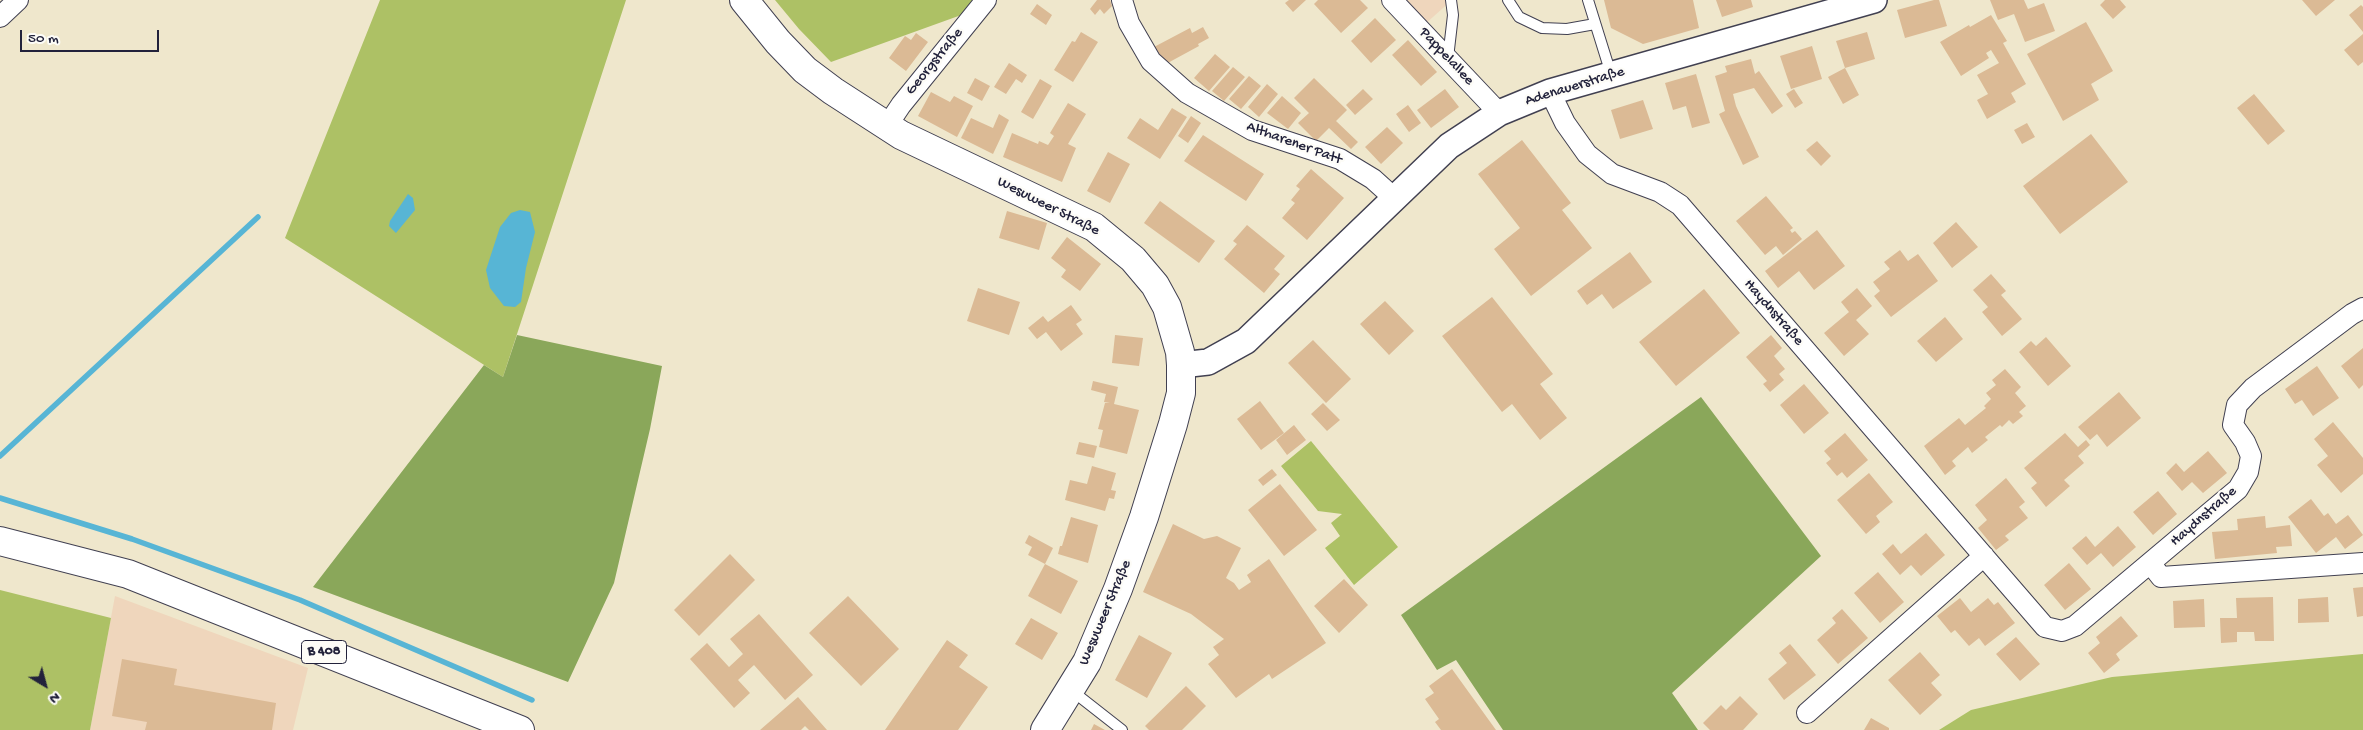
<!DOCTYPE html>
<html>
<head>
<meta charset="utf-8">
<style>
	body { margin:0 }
	#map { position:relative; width:2363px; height:730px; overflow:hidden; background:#efe7cc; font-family:"Gochi Hand",sans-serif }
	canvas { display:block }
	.north { position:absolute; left:20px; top:660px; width:50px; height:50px; -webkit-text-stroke:4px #fdfcf7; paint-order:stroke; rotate:143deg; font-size:14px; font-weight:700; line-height:20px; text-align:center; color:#22223b }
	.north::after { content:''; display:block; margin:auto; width:18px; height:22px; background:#22223b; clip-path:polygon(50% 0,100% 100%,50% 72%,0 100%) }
	.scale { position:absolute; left:20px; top:30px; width:139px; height:22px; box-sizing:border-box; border:2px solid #22223b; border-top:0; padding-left:6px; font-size:15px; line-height:18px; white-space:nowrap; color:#22223b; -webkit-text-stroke:4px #fdfcf7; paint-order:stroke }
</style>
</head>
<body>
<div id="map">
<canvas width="2363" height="730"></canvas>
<div class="north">N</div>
<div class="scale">50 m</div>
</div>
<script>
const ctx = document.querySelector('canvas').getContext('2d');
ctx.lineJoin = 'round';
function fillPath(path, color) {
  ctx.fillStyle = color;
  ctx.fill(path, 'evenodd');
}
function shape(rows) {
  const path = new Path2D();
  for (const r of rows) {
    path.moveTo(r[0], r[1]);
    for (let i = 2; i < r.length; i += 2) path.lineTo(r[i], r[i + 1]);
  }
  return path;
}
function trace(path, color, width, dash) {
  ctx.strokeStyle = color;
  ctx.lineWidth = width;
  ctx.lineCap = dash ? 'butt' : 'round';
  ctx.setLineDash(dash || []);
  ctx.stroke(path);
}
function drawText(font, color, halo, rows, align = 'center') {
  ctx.font = font + ' "Gochi Hand",sans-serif';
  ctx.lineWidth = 4.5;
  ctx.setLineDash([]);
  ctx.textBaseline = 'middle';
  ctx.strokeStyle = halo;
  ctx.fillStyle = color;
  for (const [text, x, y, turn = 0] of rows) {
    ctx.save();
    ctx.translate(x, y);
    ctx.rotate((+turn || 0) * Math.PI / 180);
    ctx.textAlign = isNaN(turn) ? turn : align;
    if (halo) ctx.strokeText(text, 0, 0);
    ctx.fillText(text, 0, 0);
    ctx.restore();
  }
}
fillPath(shape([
	[1402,0,1452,0,1424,25],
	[115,596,308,668,293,730,90,730]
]), '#efd6bc');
fillPath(shape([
	[380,0,626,0,503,377,285,238],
	[775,0,974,0,964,14,831,62,799,29],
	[1311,441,1398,547,1354,585,1325,548,1340,536,1331,523,1342,514,1318,511,1281,466],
	[0,590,111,618,90,730,0,730],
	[2363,654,2363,730,1939,730,1971,710,2112,677]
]), '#adc165');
fillPath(shape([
	[517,335,662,366,650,429,614,583,568,682,313,587,484,365,503,377],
	[1701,397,1821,556,1672,693,1698,730,1503,730,1456,660,1437,670,1401,615]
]), '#8aa75a');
fillPath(shape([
	[408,194,413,198,415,210,396,233,389,226,390,221],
	[520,210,530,212,535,232,526,268,521,302,515,307,504,306,490,288,486,270,500,227,511,213]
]), '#57b5d5');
trace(shape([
	[0,456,258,217],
	[0,498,132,539,300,600,532,700]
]), '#57b5d5', 5.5);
fillPath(shape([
	[1097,0,1110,0,1112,6,1104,14,1100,9,1095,15,1090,9],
	[1289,0,1306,0,1293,12,1285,3],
	[1318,0,1360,0,1368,8,1341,33,1314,4],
	[1604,0,1693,0,1699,28,1643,44,1611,28],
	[1716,0,1751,0,1753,7,1722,17],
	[1934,0,1939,0,1947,26,1905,38,1897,10],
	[1990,0,2024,0,2028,9,2044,3,2055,31,2025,42,2014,14,1998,20],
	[2105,0,2120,0,2126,7,2113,19,2100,5],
	[2302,0,2335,0,2316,16],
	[1037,4,1052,15,1046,25,1030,14],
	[2361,5,2363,7,2363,32,2349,15],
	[1991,15,2007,41,2003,43,2026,84,2011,93,2016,102,1987,119,1977,100,1988,94,1977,75,1999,63,1991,50,1986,53,1989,58,1961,76,1940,42,1969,25,1970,27],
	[1375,18,1396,40,1371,63,1351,41],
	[2086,22,2113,71,2091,84,2099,100,2063,121,2027,54],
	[1203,27,1209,38,1198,44,1199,46,1164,65,1154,47,1190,28,1192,33],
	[1081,32,1098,42,1073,82,1054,70,1072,41,1075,42],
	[1867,32,1875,59,1845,68,1859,95,1843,104,1828,77,1845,68,1836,41],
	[916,33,928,42,906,71,889,58,905,36,911,40],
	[2363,34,2363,62,2358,66,2344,50],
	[1408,40,1437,72,1421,86,1392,55],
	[1812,46,1822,79,1791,89,1780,56],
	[1215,54,1230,67,1209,91,1194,78],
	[1751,59,1755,74,1759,71,1783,106,1772,114,1754,88,1733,94,1736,106,1759,157,1743,165,1719,114,1725,111,1715,76,1727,72,1725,66],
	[1009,63,1027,75,1022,83,1016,79,1006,94,994,87],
	[1233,67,1245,77,1224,101,1212,91],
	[1696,74,1710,123,1692,128,1686,106,1673,110,1665,83],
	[1249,76,1261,86,1241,109,1229,99],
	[975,78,990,86,982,101,967,93],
	[1314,78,1347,110,1336,121,1358,142,1351,149,1329,128,1316,141,1298,123,1309,113,1294,98],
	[1040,79,1052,86,1033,119,1021,112],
	[1267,84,1278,94,1259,117,1248,107],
	[1363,89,1373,99,1355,115,1346,105],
	[1445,89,1459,107,1431,128,1417,110],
	[1794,89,1803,103,1795,108,1786,94],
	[931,92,950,102,954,96,973,106,957,137,918,116],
	[2254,94,2285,131,2268,145,2237,108],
	[1282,96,1301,113,1288,129,1267,113],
	[1643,100,1653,129,1620,139,1611,110],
	[1068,103,1086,114,1068,144,1076,148,1062,182,1003,157,1012,133,1038,144,1039,141,1048,145,1054,136,1050,133],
	[1408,105,1421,123,1409,132,1396,114],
	[1172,108,1187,117,1160,159,1127,138,1140,118,1158,130],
	[999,114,1009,120,993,154,961,138,971,118,993,128],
	[1191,116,1201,123,1188,143,1178,136],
	[2027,123,2035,137,2022,144,2014,130],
	[1387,127,1403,143,1381,164,1365,147],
	[2091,134,2128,182,2060,234,2023,186],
	[1203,135,1264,174,1246,201,1184,161],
	[1522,140,1571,203,1562,210,1592,248,1531,296,1494,249,1520,228,1478,174],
	[1817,141,1831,156,1821,166,1806,150],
	[1108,152,1130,164,1110,203,1087,191],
	[1311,169,1344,198,1307,240,1282,218,1295,203,1291,200,1300,189,1296,186],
	[1766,196,1793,228,1790,230,1792,233,1795,231,1802,239,1783,255,1776,246,1765,255,1736,221],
	[1160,201,1215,241,1199,263,1144,223],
	[1007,211,1047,223,1039,250,999,238],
	[1956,222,1978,247,1952,268,1933,243],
	[1247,225,1285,256,1274,269,1280,274,1264,293,1224,259,1237,244,1233,241],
	[1817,230,1845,266,1814,290,1799,271,1778,288,1765,271],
	[1067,237,1101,264,1080,291,1061,277,1066,270,1051,258],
	[1900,250,1908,261,1918,254,1938,281,1891,317,1874,296,1880,291,1873,282,1890,269,1884,262],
	[1630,252,1652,282,1613,309,1602,294,1587,305,1577,291],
	[1991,274,2006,291,2001,295,2022,319,2002,336,1982,312,1988,307,1973,290],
	[978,288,1020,302,1009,335,967,321],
	[1857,288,1872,306,1856,320,1869,334,1844,356,1824,333,1849,312,1841,302],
	[1704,289,1740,333,1676,386,1639,342],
	[1492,297,1553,374,1540,384,1567,418,1540,440,1512,404,1502,412,1442,336],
	[1385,301,1414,331,1389,355,1360,324],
	[1071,305,1082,320,1076,324,1083,334,1061,351,1046,332,1037,339,1028,328,1043,316,1048,322],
	[1945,317,1963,339,1936,362,1917,341],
	[1115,335,1143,338,1139,366,1112,363],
	[1771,335,1782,348,1774,356,1785,369,1779,374,1784,380,1770,392,1763,384,1767,381,1746,357],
	[2046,337,2071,366,2048,386,2019,352,2031,341,2036,346],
	[1313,340,1351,379,1326,403,1288,363],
	[2363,348,2363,385,2359,389,2341,366],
	[2317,366,2339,398,2313,416,2302,400,2295,404,2285,389],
	[2005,369,2021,387,2015,393,2026,406,2019,412,2023,416,2013,424,2009,420,2002,427,2000,425,1985,437,1988,440,1972,453,1968,447,1952,461,1956,466,1945,475,1924,446,1959,418,1965,425,1986,408,1984,406,1991,399,1986,393,1996,385,1992,380],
	[1093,381,1118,387,1114,404,1139,410,1127,454,1099,447,1103,430,1098,429,1105,403,1110,403,1104,402,1106,394,1091,390],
	[1804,384,1829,413,1804,434,1780,405],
	[2119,392,2141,418,2107,447,2097,434,2090,440,2078,427],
	[1260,401,1284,433,1261,450,1237,419],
	[1323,403,1340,420,1327,431,1311,414],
	[2333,422,2363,458,2363,474,2341,493,2317,465,2328,456,2314,439],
	[1294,425,1306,440,1287,455,1276,440],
	[1845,433,1868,460,1847,478,1842,472,1837,476,1826,463,1831,459,1824,451],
	[2065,433,2078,447,2086,440,2090,445,2078,456,2084,463,2064,480,2070,486,2046,507,2031,488,2037,483,2024,468],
	[1079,442,1097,446,1094,458,1076,454],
	[2208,451,2227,473,2203,493,2192,482,2182,491,2166,473,2176,463,2184,472],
	[1092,466,1116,473,1111,490,1116,491,1114,499,1109,498,1105,511,1065,500,1070,480,1087,484],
	[1272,469,1277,475,1263,486,1258,480],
	[1869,473,1893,502,1876,516,1880,522,1866,534,1837,500],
	[2006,478,2025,502,2019,507,2028,518,2005,536,2009,540,1996,550,1978,528,1987,520,1975,505],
	[1280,484,1317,530,1284,556,1248,510],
	[2158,491,2177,514,2153,535,2133,512],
	[2311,499,2324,516,2328,513,2336,524,2348,515,2363,535,2345,549,2336,537,2316,553,2288,517],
	[2265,516,2266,528,2290,525,2292,546,2276,547,2277,553,2215,559,2212,532,2238,530,2237,519],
	[1071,517,1098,525,1088,563,1058,554,1060,546,1062,546],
	[1173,524,1204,539,1217,536,1241,548,1226,578,1234,583,1239,590,1251,582,1247,575,1269,559,1326,643,1272,679,1269,674,1236,698,1208,664,1219,655,1213,647,1224,639,1191,614,1143,592],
	[2118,526,2136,547,2113,567,2101,553,2087,565,2072,548,2086,536,2095,547],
	[1926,533,1945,555,1921,576,1911,565,1900,575,1882,554,1893,544,1901,554],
	[1029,535,1053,548,1045,564,1028,555,1032,547,1025,543],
	[730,554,755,580,699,636,674,610],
	[2069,563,2091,589,2065,610,2044,585],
	[1045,564,1078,581,1061,614,1028,596],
	[1878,572,1904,602,1880,623,1854,593],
	[1344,579,1368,605,1339,633,1314,606],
	[2363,587,2363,616,2357,617,2353,588],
	[848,596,899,649,861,686,809,633],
	[2273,597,2274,641,2255,641,2254,632,2237,632,2237,642,2221,643,2220,618,2237,618,2236,598],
	[2328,597,2329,622,2298,623,2298,599],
	[1960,598,1971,612,1988,598,1994,605,1998,602,2015,623,1985,646,1979,638,1969,646,1955,630,1951,633,1937,616],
	[2204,599,2205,627,2174,628,2173,601],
	[1842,609,1868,638,1838,664,1817,640,1836,623,1832,618],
	[759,614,813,675,785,700,754,665,738,680,750,693,734,708,690,659,707,643,729,667,743,654,730,639],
	[2121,616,2138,636,2116,654,2120,660,2104,673,2088,653,2100,643,2096,637],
	[1031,618,1058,633,1042,660,1015,644],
	[1139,635,1172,653,1147,698,1115,680],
	[2016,637,2040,664,2020,681,1996,654],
	[947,640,968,655,959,667,988,687,958,730,885,730],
	[1790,644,1816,675,1784,700,1768,679,1787,663,1779,653],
	[1920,652,1940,675,1931,683,1942,695,1920,715,1888,680],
	[122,659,177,669,174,685,276,703,272,730,145,730,147,722,112,716],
	[1452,669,1496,730,1441,730,1435,722,1439,719,1425,699,1434,693,1429,686],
	[1186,686,1206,706,1182,730,1149,730,1145,726],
	[1740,696,1758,714,1743,730,1710,730,1703,723,1721,705,1726,710],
	[798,697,827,730,809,730,805,726,801,730,760,730],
	[1871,718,1889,728,1889,730,1864,730],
	[1094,724,1105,730,1091,730]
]), '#dbba95');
const service = shape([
	[1508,0,1519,17,1542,28,1567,29,1595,24],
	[1588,0,1611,74],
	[1448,58,1453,15,1451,0],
	[1071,690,1122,730]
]);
const minor = shape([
	[1122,0,1129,23,1151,61,1187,93,1252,130,1340,159,1373,179,1394,198],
	[1392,0,1499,113],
	[0,17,18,0],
	[1550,92,1565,123,1587,154,1612,174,1660,192,1680,205,2045,627,2062,631,2075,626,2238,489,2248,472,2251,456,2245,442,2233,425,2237,405,2253,388,2352,314,2363,308],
	[887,126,901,105,986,0],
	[2150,563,2161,577,2363,563],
	[1807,713,1984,556]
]);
const tertiary = shape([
	[1181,365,1208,362,1246,341,1449,146,1499,113,1550,92,1874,0]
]);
const secondary = shape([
	[744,0,778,42,805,70,833,91,901,135,1094,227,1133,259,1155,285,1167,307,1180,352,1181,365,1181,393,1173,424,1144,517,1118,589,1087,662,1045,730]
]);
const primary = shape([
	[0,541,128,574,520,730]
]);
trace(service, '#414051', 12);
trace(minor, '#414051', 22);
trace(tertiary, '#414051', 28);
trace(secondary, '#414051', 30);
trace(primary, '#414051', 30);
trace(service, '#fff', 10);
trace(minor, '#fff', 20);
trace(tertiary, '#fff', 25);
trace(secondary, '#fff', 28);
trace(primary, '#fff', 28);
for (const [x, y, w] of [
	[324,652,45]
]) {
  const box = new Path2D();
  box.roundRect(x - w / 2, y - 11.5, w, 23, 4);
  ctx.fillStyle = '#fdfcf7';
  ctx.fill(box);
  trace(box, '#22223b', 1);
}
drawText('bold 14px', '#22223b', null, [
	["B 408",324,652]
]);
drawText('15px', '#22223b', '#fdfcf7', [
	["Pappelallee",1446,57,47],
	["Georgstraße",935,62,-51],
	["Adenauerstraße",1575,87,-17],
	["Altharener Patt",1294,144,20],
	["Wesuweer Straße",1048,207,27],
	["Haydnstraße",1773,313,49],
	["Haydnstraße",2204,517,-41],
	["Wesuweer Straße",1106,613,-67]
]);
</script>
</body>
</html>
